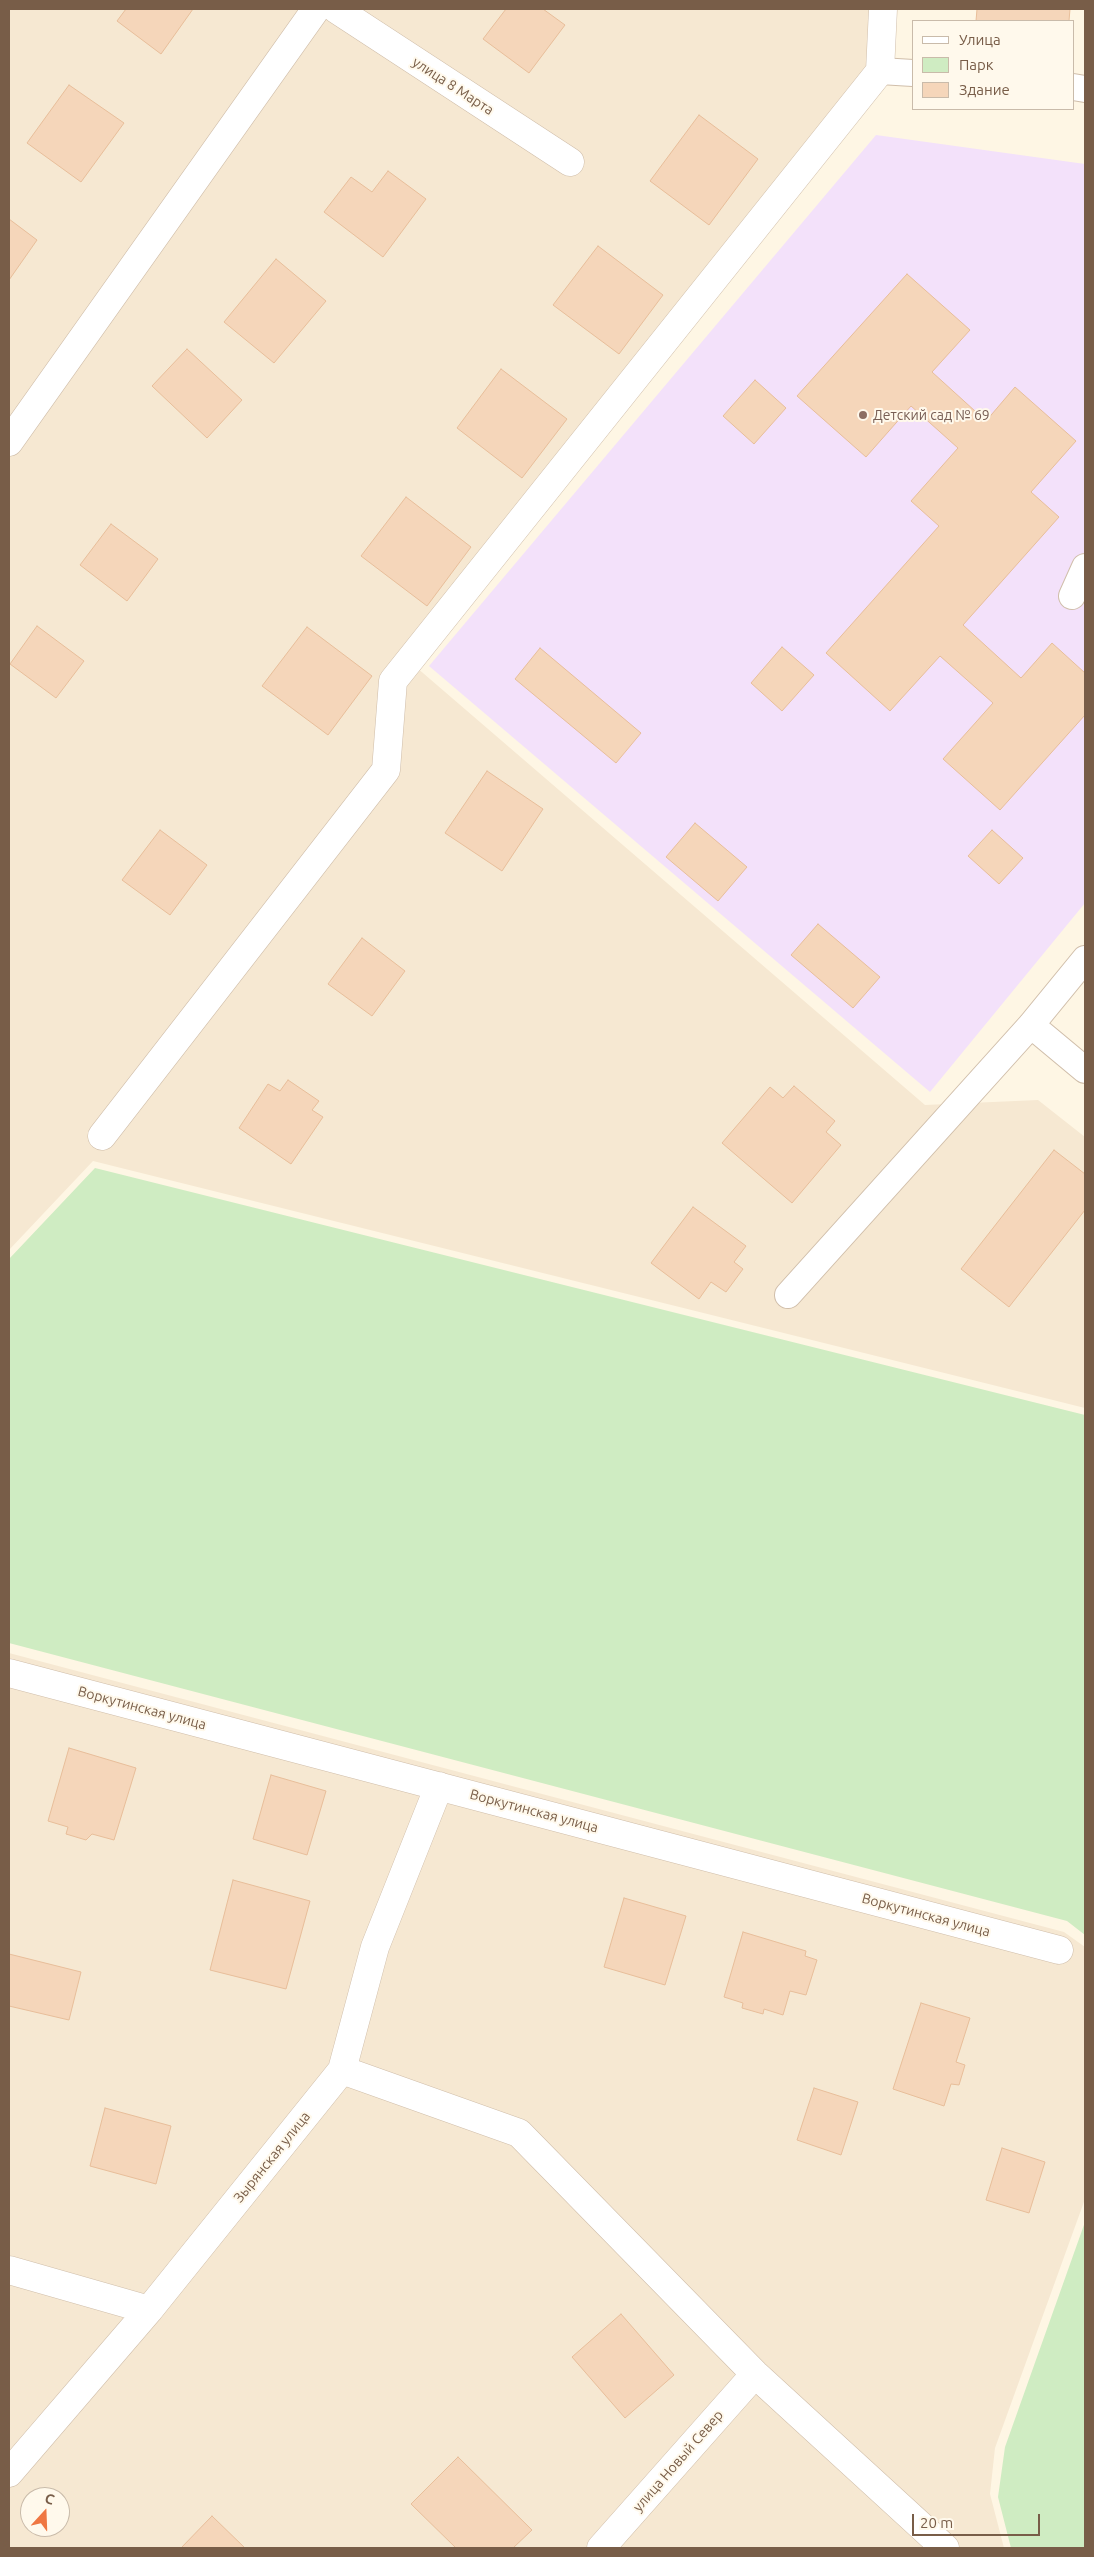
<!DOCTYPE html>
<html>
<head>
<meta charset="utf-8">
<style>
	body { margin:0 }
	#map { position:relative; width:1094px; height:2557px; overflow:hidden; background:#fef6e4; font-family:Ubuntu,sans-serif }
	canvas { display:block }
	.frame { position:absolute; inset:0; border:10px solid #785d48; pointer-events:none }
	.legend { position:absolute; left:912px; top:20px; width:162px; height:90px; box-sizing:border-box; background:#fff9ec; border:1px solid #c9bbaa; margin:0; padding:6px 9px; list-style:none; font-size:15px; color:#785d48 }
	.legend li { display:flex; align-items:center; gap:10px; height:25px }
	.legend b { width:25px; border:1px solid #c9bbaa }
	.north { position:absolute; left:20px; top:2487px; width:50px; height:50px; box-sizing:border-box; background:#fff9ec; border:1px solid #c9bbaa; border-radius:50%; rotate:20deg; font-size:14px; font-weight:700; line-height:20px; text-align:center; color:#785d48 }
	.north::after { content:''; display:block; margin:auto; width:18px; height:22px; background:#ef7742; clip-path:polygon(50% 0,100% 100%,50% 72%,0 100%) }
	.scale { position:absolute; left:912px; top:2514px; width:128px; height:22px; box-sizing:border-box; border:2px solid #785d48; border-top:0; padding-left:6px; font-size:15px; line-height:18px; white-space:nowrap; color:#785d48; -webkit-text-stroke:4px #fff9ec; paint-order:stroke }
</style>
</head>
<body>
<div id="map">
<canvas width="1094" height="2557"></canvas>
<div class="frame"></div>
<ul class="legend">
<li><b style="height:6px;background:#fff"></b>Улица</li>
<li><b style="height:14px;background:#cfecc2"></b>Парк</li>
<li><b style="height:14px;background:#f5d6ba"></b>Здание</li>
</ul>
<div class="north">С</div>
<div class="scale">20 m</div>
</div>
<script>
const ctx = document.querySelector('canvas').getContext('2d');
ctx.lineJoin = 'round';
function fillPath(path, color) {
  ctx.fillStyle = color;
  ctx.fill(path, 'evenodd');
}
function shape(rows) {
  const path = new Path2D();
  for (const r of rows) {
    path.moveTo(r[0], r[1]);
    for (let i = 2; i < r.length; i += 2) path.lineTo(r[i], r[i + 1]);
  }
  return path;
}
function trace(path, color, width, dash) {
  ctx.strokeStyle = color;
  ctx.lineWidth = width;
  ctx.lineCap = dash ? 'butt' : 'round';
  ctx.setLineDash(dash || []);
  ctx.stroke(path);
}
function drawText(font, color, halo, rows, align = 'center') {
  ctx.font = font + ' Ubuntu,sans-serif';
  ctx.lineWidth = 4;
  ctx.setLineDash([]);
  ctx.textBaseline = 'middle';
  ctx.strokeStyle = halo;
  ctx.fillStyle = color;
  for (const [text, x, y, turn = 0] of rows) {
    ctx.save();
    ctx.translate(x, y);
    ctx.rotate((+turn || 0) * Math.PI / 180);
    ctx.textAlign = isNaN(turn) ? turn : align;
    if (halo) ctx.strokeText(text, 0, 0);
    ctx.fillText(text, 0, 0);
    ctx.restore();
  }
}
fillPath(shape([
	[9,9,872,9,864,101,416,667,925,1105,1038,1100,1085,1137,1085,1408,93,1161,9,1250],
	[9,1653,1064,1932,1085,1947,1085,2199,995,2448,990,2494,1004,2548,9,2548],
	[30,2497,60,2497,60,2527,30,2527]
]), '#f6e8d2');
fillPath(shape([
	[876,135,1085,164,1085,903,930,1092,429,666]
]), '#f3e1fa');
fillPath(shape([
	[95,1168,1085,1415,1085,1935,1067,1921,9,1643,9,1259],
	[1085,2222,1085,2548,1011,2548,998,2497,1005,2447]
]), '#cfecc2');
const building = shape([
	[126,9,193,9,161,54,117,21,126,9],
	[506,9,543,9,565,25,529,73,483,39,506,9],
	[977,9,1070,9,1069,21,976,21,977,9],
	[69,85,124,123,81,182,27,143,69,85],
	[699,115,758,159,709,225,650,181,699,115],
	[388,171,426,199,383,257,324,212,351,177,372,192,388,171],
	[9,219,37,240,9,280,9,219],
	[598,246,663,295,619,354,553,305,598,246],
	[276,259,326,301,274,363,224,322,276,259],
	[907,274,970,330,932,372,986,421,1015,387,1076,441,1031,492,1059,517,963,625,1021,678,1052,643,1085,673,1085,715,1000,810,943,759,993,703,940,656,890,711,826,653,939,526,911,501,958,448,911,406,866,457,797,396,907,274],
	[187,349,242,400,207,438,152,386,187,349],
	[501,369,567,419,522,478,457,428,501,369],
	[755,380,786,408,754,444,723,416,755,380],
	[406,497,471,547,427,606,361,556,406,497],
	[111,524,158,559,127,601,80,565,111,524],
	[37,626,84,661,56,698,10,664,37,626],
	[307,627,372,676,328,735,262,686,307,627],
	[782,647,814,675,782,711,751,683,782,647],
	[540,648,641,733,616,763,515,679,540,648],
	[487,771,543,809,502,871,445,833,487,771],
	[695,823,747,867,718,901,666,857,695,823],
	[160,830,207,865,170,915,122,880,160,830],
	[992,830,1023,858,999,884,968,856,992,830],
	[818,924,880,977,853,1008,791,955,818,924],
	[362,938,405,971,372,1016,328,984,362,938],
	[288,1080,319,1101,312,1110,323,1117,291,1164,239,1128,268,1084,280,1091,288,1080],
	[794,1086,835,1121,826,1132,841,1145,792,1203,722,1143,770,1087,783,1098,794,1086],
	[1054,1150,1085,1174,1085,1210,1009,1307,961,1269,1054,1150],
	[693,1207,746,1246,734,1262,743,1269,726,1292,711,1282,699,1299,651,1263,693,1207],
	[69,1748,136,1768,114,1840,92,1834,86,1840,66,1834,68,1827,48,1821,69,1748],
	[271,1775,326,1791,307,1855,253,1839,271,1775],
	[233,1880,310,1901,286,1989,210,1970,233,1880],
	[624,1898,686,1916,665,1985,604,1967,624,1898],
	[743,1932,806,1951,805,1956,817,1960,806,1995,790,1991,783,2015,764,2009,763,2014,742,2008,743,2003,724,1997,743,1932],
	[9,1954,81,1972,69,2020,9,2006,9,1954],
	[921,2003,970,2018,956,2062,965,2065,959,2085,951,2084,944,2106,893,2089,921,2003],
	[814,2088,858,2102,841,2155,797,2140,814,2088],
	[105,2108,171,2126,156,2184,90,2166,105,2108],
	[1002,2148,1045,2162,1029,2213,986,2200,1002,2148],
	[621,2314,674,2375,625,2418,572,2357,621,2314],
	[458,2457,532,2530,513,2548,456,2548,411,2504,458,2457],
	[212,2516,245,2548,181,2548,212,2516]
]);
fillPath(building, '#f5d6ba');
trace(building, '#e8be9a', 1);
const service = shape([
	[880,71,913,73],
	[1073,87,1085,89],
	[1072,596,1085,567],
	[1031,1025,1085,1070],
	[788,1295,1031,1025,1085,959]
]);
const minor = shape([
	[336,9,570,162],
	[9,442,316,9],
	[102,1136,386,770,393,681,880,71,883,9],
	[9,1673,1059,1950],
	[342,2070,519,2133,755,2374,945,2548],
	[9,2270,149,2310],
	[9,2473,149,2310,342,2070,375,1947,439,1786],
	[601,2548,755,2374]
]);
trace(service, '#d0beaa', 28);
trace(minor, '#d0beaa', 29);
trace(service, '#fff', 26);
trace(minor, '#fff', 28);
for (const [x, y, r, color] of [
	[863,415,5,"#8d6e63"]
]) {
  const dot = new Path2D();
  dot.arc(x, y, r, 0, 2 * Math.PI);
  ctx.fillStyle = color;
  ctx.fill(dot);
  trace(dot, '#fff9ec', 2);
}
drawText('14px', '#785d48', '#fff9ec', [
	["улица 8 Марта",453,86,33],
	["Воркутинская улица",142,1708,15],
	["Воркутинская улица",534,1811,15],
	["Воркутинская улица",926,1915,15],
	["Зырянская улица",272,2157,-51],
	["улица Новый Север",678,2461,-49]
]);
drawText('14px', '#785e54', '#fff9ec', [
	["Детский сад № 69",873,415]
], 'left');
</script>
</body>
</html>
